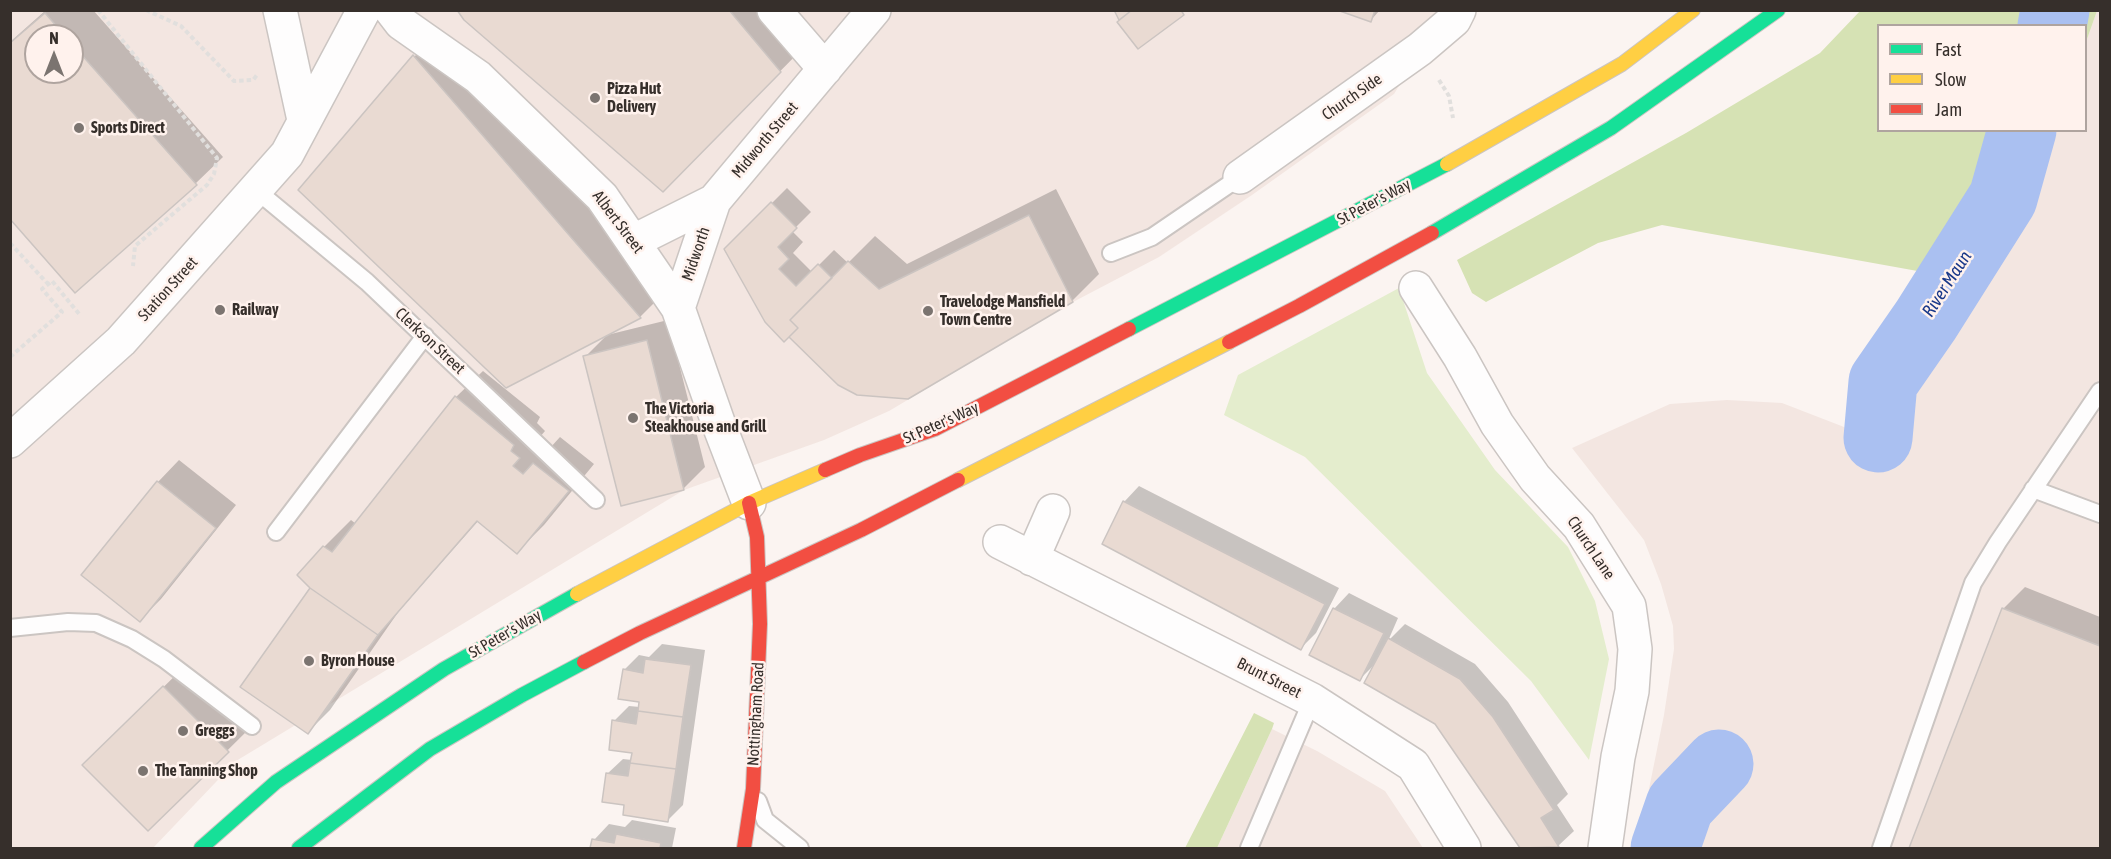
<!DOCTYPE html>
<html>
<head>
<meta charset="utf-8">
<style>
	body { margin:0 }
	#map { position:relative; width:2111px; height:859px; overflow:hidden; background:#fbf4f1; font-family:"Asap Condensed",sans-serif }
	canvas { display:block }
	.frame { position:absolute; inset:0; border:12px solid #362f2b; pointer-events:none }
	.legend { position:absolute; left:1877px; top:24px; width:210px; height:108px; box-sizing:border-box; background:#fff2ed; border:2px solid #afa49f; margin:0; padding:8px 10px; list-style:none; font-size:18px; color:#362f2b }
	.legend li { display:flex; align-items:center; gap:12px; height:30px }
	.legend b { width:30px; border:2px solid #afa49f }
	.north { position:absolute; left:24px; top:24px; width:60px; height:60px; box-sizing:border-box; background:#fff2ed; border:2px solid #afa49f; border-radius:50%; rotate:0deg; font-size:16px; font-weight:700; line-height:24px; text-align:center; color:#362f2b }
	.north::after { content:''; display:block; margin:auto; width:21px; height:27px; background:#7b7470; clip-path:polygon(50% 0,100% 100%,50% 72%,0 100%) }
</style>
</head>
<body>
<div id="map">
<canvas width="2111" height="859"></canvas>
<div class="frame"></div>
<ul class="legend">
<li><b style="height:8px;background:#16e098"></b>Fast</li>
<li><b style="height:8px;background:#ffcf43"></b>Slow</li>
<li><b style="height:8px;background:#f24e42"></b>Jam</li>
</ul>
<div class="north">N</div>
</div>
<script>
const ctx = document.querySelector('canvas').getContext('2d');
ctx.lineJoin = 'round';
function fillPath(path, color) {
  ctx.fillStyle = color;
  ctx.fill(path, 'evenodd');
}
function shape(rows) {
  const path = new Path2D();
  for (const r of rows) {
    path.moveTo(r[0], r[1]);
    for (let i = 2; i < r.length; i += 2) path.lineTo(r[i], r[i + 1]);
  }
  return path;
}
function trace(path, color, width, dash) {
  ctx.strokeStyle = color;
  ctx.lineWidth = width;
  ctx.lineCap = dash ? 'butt' : 'round';
  ctx.setLineDash(dash || []);
  ctx.stroke(path);
}
function drawText(font, color, halo, rows, align = 'center') {
  ctx.font = font + ' "Asap Condensed",sans-serif';
  ctx.lineWidth = 5;
  ctx.setLineDash([]);
  ctx.textBaseline = 'middle';
  ctx.strokeStyle = halo;
  ctx.fillStyle = color;
  for (const [text, x, y, turn = 0] of rows) {
    ctx.save();
    ctx.translate(x, y);
    ctx.rotate((+turn || 0) * Math.PI / 180);
    ctx.textAlign = isNaN(turn) ? turn : align;
    if (halo) ctx.strokeText(text, 0, 0);
    ctx.fillText(text, 0, 0);
    ctx.restore();
  }
}
fillPath(shape([
	[10,11,1445,11,1394,94,1252,195,1159,257,1073,302,889,411,824,440,684,490,236,761,153,848,11,848],
	[36,36,72,36,72,72,36,72],
	[2097,11,2100,11,2100,848,1637,848,1664,715,1674,649,1673,626,1661,584,1644,540,1572,448,1670,404,1727,400,1782,403,1857,432,1897,443,1911,371,2017,217,2052,131,2086,130,2086,42],
	[1272,729,1317,751,1385,791,1423,848,1217,848]
]), '#f3e6e1');
fillPath(shape([
	[1399,288,1427,373,1495,470,1568,547,1595,601,1609,659,1589,760,1531,681,1305,457,1224,415,1238,375]
]), '#e4edcd');
fillPath(shape([
	[1860,11,2097,11,2086,42,2086,26,1878,26,1878,130,2052,131,2017,217,1973,281,1662,225,1598,243,1486,302,1472,293,1457,260,1686,133,1820,53],
	[1254,713,1274,723,1272,729,1217,848,1185,848]
]), '#d6e2b4');
fillPath(shape([
	[46,10,93,10,223,157,196,183,75,291,10,217,10,42],
	[36,36,72,36,72,72,36,72],
	[459,10,778,10,807,44,663,190],
	[1342,10,1380,10,1371,20],
	[441,30,667,290,640,317,506,386,300,190,415,56],
	[787,188,811,212,792,231,803,242,793,253,812,272,834,250,848,263,875,236,907,264,1056,189,1099,274,1072,301,804,324,726,249],
	[668,320,705,467,684,488,622,504,585,357,607,335],
	[483,371,540,417,537,423,545,431,539,438,550,448,560,437,594,464,544,525,517,552,479,520,399,611,330,710,308,732,312,588,324,547,351,520,356,524,456,397],
	[179,460,236,505,161,599,140,620,158,482],
	[1139,486,1339,588,1316,633,1301,648,1124,502],
	[2025,587,2100,617,2100,848,1911,848,2003,609],
	[1349,593,1398,618,1388,641,1405,624,1475,664,1508,702,1568,794,1557,805,1574,831,1558,846,1554,848,1522,848,1436,722,1375,664,1360,679,1334,609],
	[662,644,705,650,683,805,667,821,626,803,607,774,623,759,632,760,634,752,614,721,629,706,640,707,640,701,624,670,639,655,649,657],
	[186,665,249,729,148,829,84,765],
	[632,820,676,828,672,848,592,848,594,840,609,824,625,827]
]), '#0003');
trace(shape([
	[2052,26,2055,10],
	[1878,438,1883,382,1926,320,2003,198,2022,130],
	[1665,848,1680,805,1719,764]
]), '#aac0f1', 69);
const building = shape([
	[457,10,729,10,781,72,663,192,464,20,457,10],
	[1114,10,1132,10,1119,20,1114,10],
	[1132,10,1181,10,1184,15,1138,49,1117,22,1132,10],
	[1337,10,1375,10,1371,22,1337,10],
	[45,13,65,36,36,36,36,72,72,72,72,44,197,185,75,293,10,219,10,43,45,13],
	[413,55,641,318,506,388,298,190,413,55],
	[771,202,797,228,778,247,789,259,779,269,796,286,818,264,832,278,790,320,798,328,784,342,765,322,724,249,771,202],
	[1029,215,1073,302,908,399,857,395,838,385,789,337,798,328,790,320,848,261,879,289,1029,215],
	[647,340,684,490,621,506,583,356,647,340],
	[455,396,514,445,511,451,520,458,513,466,523,474,533,463,569,491,517,554,477,521,378,635,310,588,297,575,323,546,332,552,455,396],
	[157,481,216,528,140,622,81,575,157,481],
	[1123,501,1325,604,1301,650,1102,544,1123,501],
	[310,588,378,635,308,734,240,687,310,588],
	[1333,608,1384,633,1360,681,1309,655,1333,608],
	[2002,608,2100,646,2100,848,1909,848,2002,608],
	[1388,638,1460,679,1493,717,1554,810,1541,818,1559,847,1520,848,1435,724,1364,683,1388,638],
	[645,659,691,665,683,717,638,711,639,702,618,699,623,669,643,673,645,659],
	[163,686,229,752,148,831,82,765,163,686],
	[638,711,683,717,676,769,630,763,632,753,609,750,612,720,636,724,638,711],
	[630,763,676,769,668,822,623,815,624,805,602,802,606,773,628,776,630,763],
	[616,834,661,843,660,848,590,848,592,839,614,843,616,834]
]);
fillPath(building, '#e9dad2');
trace(building, '#cbc4c1', 1.5);
const lane = shape([
	[256,190,367,282,596,500],
	[1111,253,1152,237,1240,177],
	[2033,489,2100,514],
	[276,532,425,336],
	[10,628,68,622,96,623,132,639,164,659,252,726],
	[758,801,765,820,800,848],
	[1249,848,1312,700],
	[1881,848,1973,583,1998,542,2100,391]
]);
const street = shape([
	[280,10,304,120],
	[391,10,401,23,478,77,602,197,678,308,719,425,749,503],
	[774,10,825,69],
	[1240,177,1420,49,1454,20,1459,10],
	[634,241,714,201,874,10],
	[1416,288,1460,357,1497,424,1535,478,1579,526,1629,606,1635,649,1632,691,1618,757,1605,848],
	[678,308,714,201],
	[10,441,121,341,287,154,364,10],
	[1000,542,1312,700,1413,765,1464,848],
	[1032,559,1053,511]
]);
const fast = shape([
	[1432,233,1611,128,1778,10],
	[1129,329,1447,164],
	[201,848,276,782,444,669,577,594],
	[299,848,430,749,522,695,584,662]
]);
const slow = shape([
	[1447,164,1622,64,1693,10],
	[958,480,1229,342],
	[577,594,749,503,825,470]
]);
const jam = shape([
	[1229,342,1299,306,1432,233],
	[825,470,860,455,935,429,1129,329],
	[584,662,640,633,861,530,958,480],
	[744,848,753,789,760,624,757,537,749,503]
]);
trace(lane, '#cbc5c2', 20);
trace(street, '#cbc5c2', 36);
trace(fast, '#cbc5c2', 16);
trace(slow, '#cbc5c2', 16);
trace(jam, '#cbc5c2', 16);
trace(shape([
	[98,10,217,158,214,174,207,185,135,246,133,266],
	[146,10,181,26,234,81,253,80,257,75],
	[1439,80,1449,96,1453,118],
	[10,243,48,284],
	[10,357,62,312,42,289,52,281,80,315]
]), '#e1dfdd', 4, [4.5, 3]);
trace(lane, '#fefdfd', 16);
trace(street, '#fefdfd', 33);
trace(fast, '#16e098', 14);
trace(slow, '#ffcf43', 14);
trace(jam, '#f24e42', 14);
for (const [x, y, r, color] of [
	[595,98,6,"#7b7470"],
	[79,128,6,"#7b7470"],
	[220,310,6,"#7b7470"],
	[928,311,6,"#7b7470"],
	[633,418,6,"#7b7470"],
	[309,661,6,"#7b7470"],
	[183,731,6,"#7b7470"],
	[143,771,6,"#7b7470"]
]) {
  const dot = new Path2D();
  dot.arc(x, y, r, 0, 2 * Math.PI);
  ctx.fillStyle = color;
  ctx.fill(dot);
  trace(dot, '#fff2ed', 2);
}
drawText('bold 16px', '#362f2b', '#fff2ed', [
	["Pizza Hut",607,89],
	["Delivery",607,107],
	["Sports Direct",91,128],
	["Travelodge Mansfield",940,302],
	["Town Centre",940,320],
	["Railway",232,310],
	["The Victoria",645,409],
	["Steakhouse and Grill",645,427],
	["Byron House",321,661],
	["Greggs",195,731],
	["The Tanning Shop",155,771]
], 'left');
drawText('16px', '#362f2b', '#fff2ed', [
	["Church Side",1352,97,-35],
	["Midworth Street",765,140,-50],
	["St Peter's Way",1374,202,-28],
	["Albert Street",618,222,53],
	["Midworth",696,254,-71],
	["Station Street",168,289,-48],
	["Clerkson Street",430,341,43],
	["St Peter's Way",941,423,-24],
	["Church Lane",1591,548,56],
	["St Peter's Way",505,634,-30],
	["Brunt Street",1269,678,27],
	["Nottingham Road",756,714,-87]
]);
drawText('italic 18px', '#193889', '#fff2ed', [
	["River Maun",1947,284,-57]
]);
</script>
</body>
</html>
